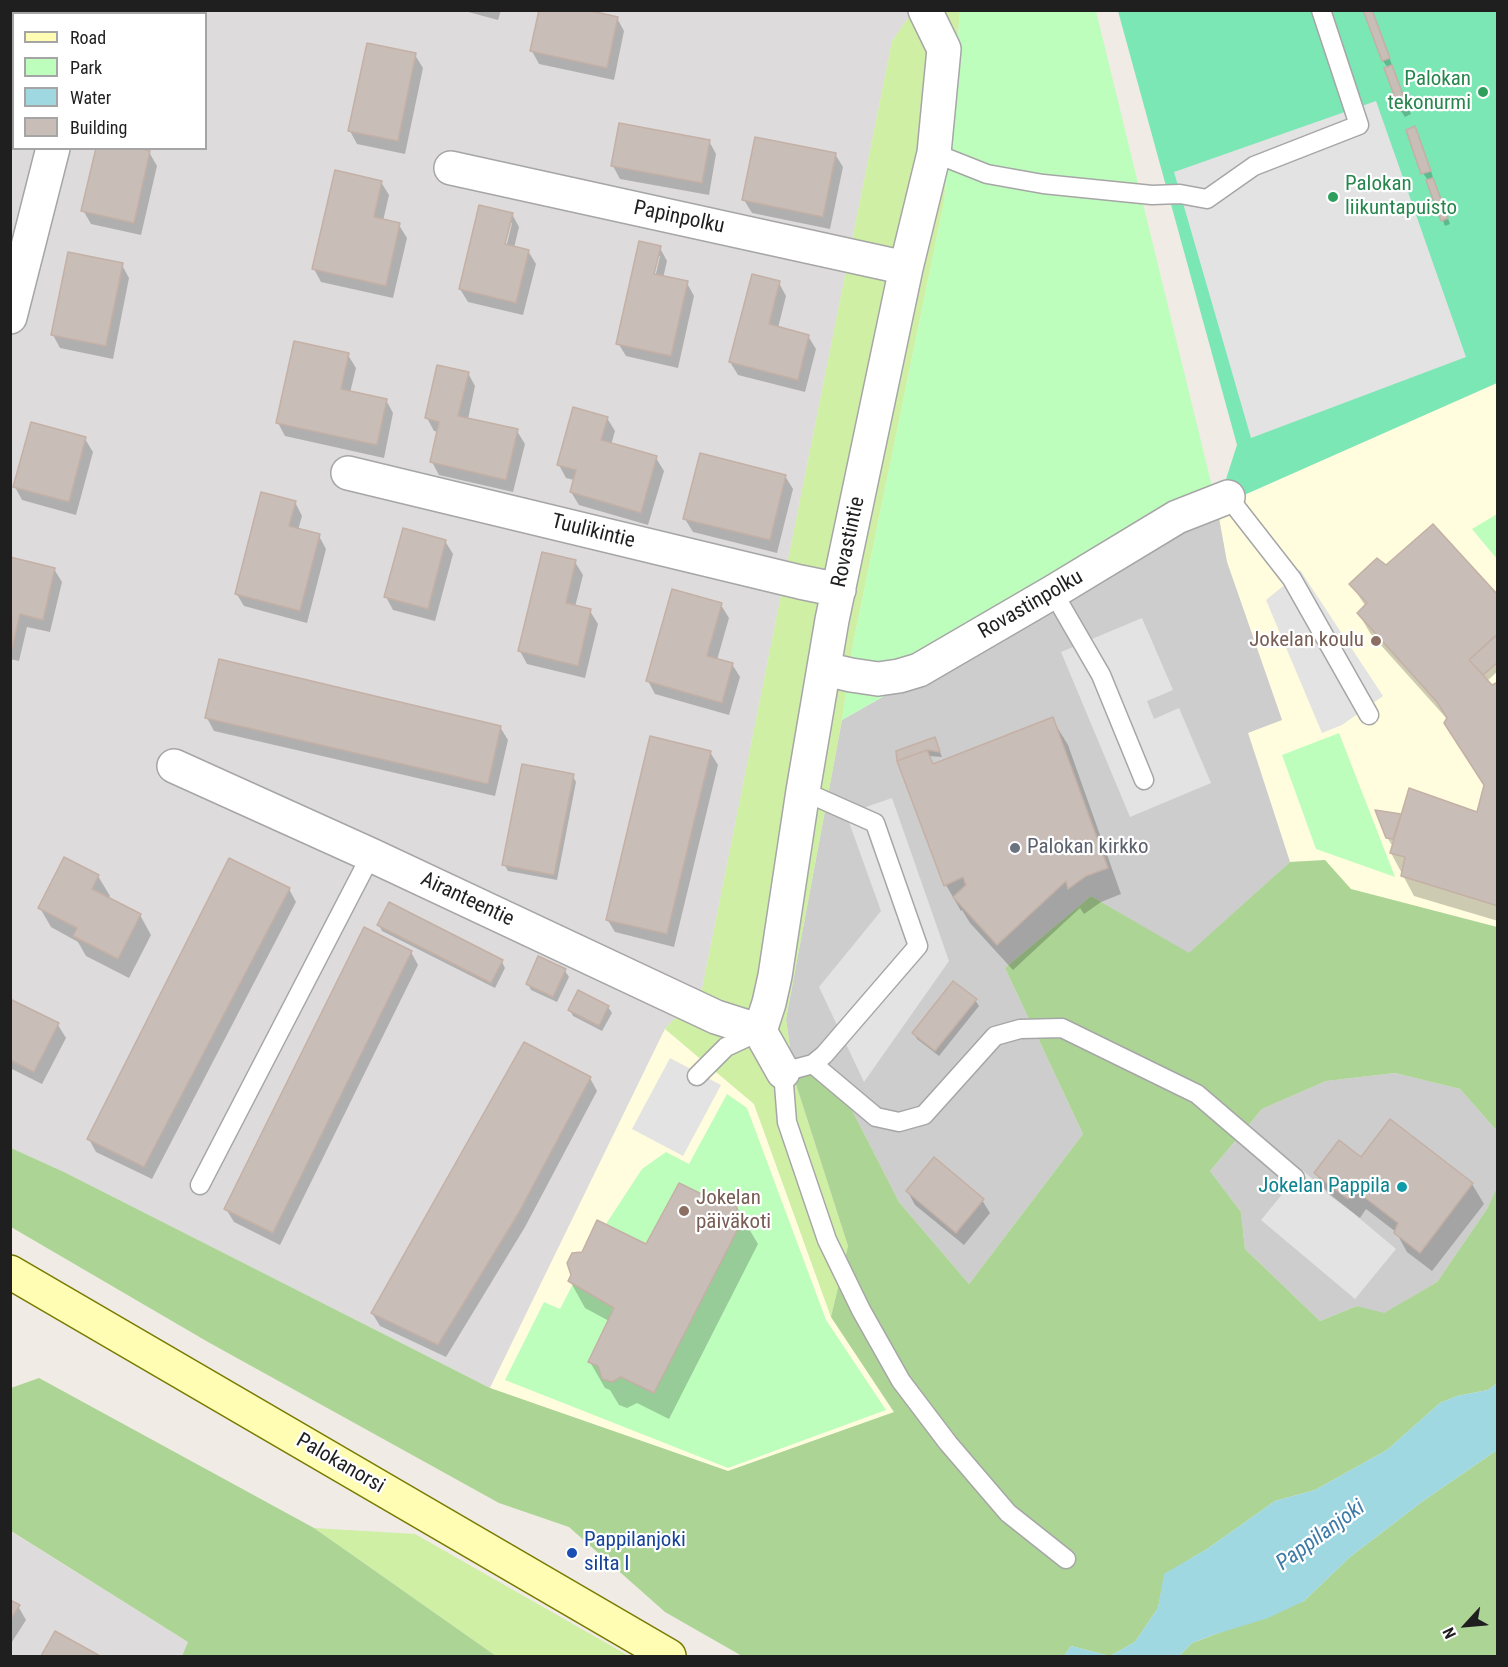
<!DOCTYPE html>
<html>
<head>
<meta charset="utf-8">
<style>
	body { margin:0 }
	#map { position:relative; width:1508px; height:1667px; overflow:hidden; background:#f0ebe4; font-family:"Roboto Condensed",sans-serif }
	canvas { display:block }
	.frame { position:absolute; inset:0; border:12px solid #1f1f1f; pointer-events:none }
	.legend { position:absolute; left:12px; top:12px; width:195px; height:138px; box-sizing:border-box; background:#fff; border:2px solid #a5a5a5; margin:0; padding:8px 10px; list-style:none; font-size:18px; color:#1f1f1f }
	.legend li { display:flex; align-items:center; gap:12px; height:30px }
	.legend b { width:30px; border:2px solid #a5a5a5 }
	.north { position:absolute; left:1436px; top:1595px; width:60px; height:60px; -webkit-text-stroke:4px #fff; paint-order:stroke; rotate:244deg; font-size:16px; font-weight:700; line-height:24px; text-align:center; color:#1f1f1f }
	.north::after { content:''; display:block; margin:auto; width:21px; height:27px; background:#1f1f1f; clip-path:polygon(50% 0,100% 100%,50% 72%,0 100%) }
</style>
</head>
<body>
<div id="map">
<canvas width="1508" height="1667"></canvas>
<div class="frame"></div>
<ul class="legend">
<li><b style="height:8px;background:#fffdb3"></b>Road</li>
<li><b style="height:16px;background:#bdfebd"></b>Park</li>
<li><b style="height:16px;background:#a0d8e2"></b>Water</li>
<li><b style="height:16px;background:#c9bdb7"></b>Building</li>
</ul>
<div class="north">N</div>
</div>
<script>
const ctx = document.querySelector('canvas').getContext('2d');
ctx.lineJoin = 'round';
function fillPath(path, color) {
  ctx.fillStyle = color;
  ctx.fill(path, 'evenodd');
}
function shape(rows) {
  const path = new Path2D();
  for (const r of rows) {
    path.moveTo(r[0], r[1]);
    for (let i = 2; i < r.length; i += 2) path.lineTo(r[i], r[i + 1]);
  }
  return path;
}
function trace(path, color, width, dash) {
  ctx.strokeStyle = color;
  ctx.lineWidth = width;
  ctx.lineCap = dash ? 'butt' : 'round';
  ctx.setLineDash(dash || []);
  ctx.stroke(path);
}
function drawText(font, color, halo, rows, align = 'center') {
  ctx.font = font + ' "Roboto Condensed",sans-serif';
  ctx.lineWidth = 4.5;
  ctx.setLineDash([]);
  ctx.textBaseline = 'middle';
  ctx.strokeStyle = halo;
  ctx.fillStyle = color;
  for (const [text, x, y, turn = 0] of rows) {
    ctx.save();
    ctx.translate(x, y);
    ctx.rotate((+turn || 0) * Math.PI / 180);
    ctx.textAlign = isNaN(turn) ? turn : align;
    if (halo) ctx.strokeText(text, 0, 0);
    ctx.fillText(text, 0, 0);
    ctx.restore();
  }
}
fillPath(shape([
	[11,11,913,11,892,41,702,989,665,1029,490,1388,64,1172,11,1148],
	[14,14,206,14,206,148,14,148],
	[10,1531,188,1642,182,1656,11,1656]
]), '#dddbdc');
fillPath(shape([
	[1497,383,1497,927,1350,889,1325,860,1290,862,1248,732,1282,720,1227,562,1217,507],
	[665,1029,754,1104,831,1317,894,1413,728,1471,490,1388]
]), '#fffdde');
fillPath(shape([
	[1217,507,1227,562,1282,720,1248,733,1290,862,1189,954,1091,896,1005,968,1083,1134,969,1284,899,1202,848,1102,794,1078,786,1019,842,720],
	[1395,1073,1460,1089,1497,1131,1497,1187,1487,1209,1437,1282,1383,1314,1357,1306,1320,1321,1245,1249,1241,1212,1210,1171,1262,1109,1326,1081]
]), '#cdcdcd');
fillPath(shape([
	[913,11,960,11,944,202,853,644,842,720,786,1019,794,1078,848,1246,831,1317,754,1104,665,1029,702,989,892,41],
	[314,1528,415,1534,629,1656,496,1656]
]), '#cfefa5');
fillPath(shape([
	[1325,860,1351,889,1497,927,1497,1131,1460,1089,1395,1073,1326,1081,1262,1109,1210,1171,1241,1212,1245,1249,1320,1321,1357,1306,1384,1313,1437,1282,1487,1209,1497,1187,1497,1383,1488,1390,1457,1396,1440,1403,1387,1450,1315,1490,1275,1501,1207,1549,1165,1574,1158,1608,1135,1642,1110,1656,1071,1646,1064,1656,742,1656,665,1612,569,1527,499,1503,208,1342,11,1227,11,1148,64,1172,490,1388,728,1471,894,1412,831,1317,848,1246,794,1078,811,1073,848,1102,899,1202,969,1284,1083,1134,1005,968,1091,896,1189,953,1290,862],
	[39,1378,314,1528,496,1656,182,1656,188,1642,11,1531,11,1388],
	[1497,1450,1497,1656,1179,1656,1192,1643,1304,1601,1350,1557,1423,1501]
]), '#acd495');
fillPath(shape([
	[960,11,1096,11,1217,507,842,720,853,644,944,202],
	[1497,514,1497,559,1472,529],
	[1339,733,1395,877,1316,849,1282,755],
	[727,1094,747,1108,826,1320,886,1410,728,1468,505,1380,544,1302,560,1309,573,1284,614,1308,588,1362,598,1366,602,1379,612,1382,621,1377,654,1393,744,1217,739,1214,734,1200,727,1198,716,1201,679,1183,646,1244,606,1224,642,1169,666,1152,689,1164]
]), '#bdfebd');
fillPath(shape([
	[1118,11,1497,11,1497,383,1217,507,1237,445]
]), '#7ae7b5');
fillPath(shape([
	[1376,101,1466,357,1251,438,1174,172],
	[1300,570,1383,696,1342,725,1322,733,1266,600,1292,579],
	[1142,618,1173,690,1147,701,1154,719,1179,708,1211,783,1130,817,1061,652],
	[892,798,949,961,864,1082,819,987,881,911,846,814],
	[670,1058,721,1085,683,1156,632,1129],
	[1302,1170,1396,1249,1355,1299,1261,1220]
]), '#e3e3e3');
fillPath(shape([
	[1497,1383,1497,1450,1423,1501,1350,1557,1304,1601,1268,1618,1213,1635,1192,1643,1179,1656,1064,1656,1071,1646,1110,1656,1135,1642,1158,1608,1164,1574,1207,1549,1275,1501,1315,1490,1387,1450,1440,1403,1457,1396,1488,1390]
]), '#a0d8e2');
fillPath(shape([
	[461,10,501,10,498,20],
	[1365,10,1371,10,1392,65,1390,65,1411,114,1405,117,1401,111,1386,69,1388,68,1383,61],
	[617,18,624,31,614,80,539,64,532,51],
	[10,19,14,20,14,78,10,77],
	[415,55,423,68,405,154,357,144,350,131],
	[1418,134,1433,177,1431,178,1436,185,1450,224,1445,226,1427,179,1423,173],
	[709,141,716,154,709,195,620,179,613,166],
	[149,152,157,166,141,235,91,224,83,210],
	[835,154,843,167,830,229,752,213,744,200],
	[381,182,389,195,383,221,399,225,407,238,393,298,321,282,314,269],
	[512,214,519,227,514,248,528,251,536,264,523,315,468,302,460,289],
	[509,223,512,223,505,252,502,251],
	[660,248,667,261,663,278,687,283,694,296,678,368,626,356,618,343],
	[657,256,660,256,654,282,651,281],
	[122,265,129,278,113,359,60,348,53,335],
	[779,283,786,296,778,328,808,336,816,349,805,392,738,375,730,362],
	[348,355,356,368,350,393,386,400,393,413,384,458,285,436,278,423],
	[468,373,475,386,468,419,517,431,525,444,513,492,439,475,432,462,439,432,434,431,427,418],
	[607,418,615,431,611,445,656,458,664,471,648,525,579,505,571,492,574,480,566,478,559,465],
	[85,439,93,452,76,515,22,500,15,487],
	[785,476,793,489,777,553,693,532,685,519],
	[295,502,302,516,298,530,319,536,326,549,307,623,244,606,236,593],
	[445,541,453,554,435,621,393,610,386,597],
	[10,559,54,569,62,582,50,632,27,627,19,661,10,659],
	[575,562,583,575,575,607,590,611,598,624,585,678,527,664,520,651],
	[1386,567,1498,597,1498,671,1487,681,1492,687,1498,683,1498,921,1414,896,1391,853,1394,844,1391,844,1387,837,1377,812,1402,816,1478,813,1486,786,1448,720,1370,633,1359,614,1366,607,1351,584],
	[721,605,729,618,717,660,732,664,740,677,729,715,655,694,648,681],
	[207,718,500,727,508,740,495,796,214,731],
	[1052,719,1068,745,1121,894,1101,902,1084,914,1080,908,1013,970,970,923,962,910,961,911,946,885,898,761,934,738,942,757,929,756,934,765],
	[710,752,718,765,674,947,615,932,607,919],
	[573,776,576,782,557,880,508,871,504,864],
	[98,876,110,896,108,899,140,915,151,935,129,978,86,956,78,942,51,927,40,908],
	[289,889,296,902,152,1179,96,1152,89,1139],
	[379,925,502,962,505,968,495,988,382,931],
	[411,952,418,965,280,1245,234,1222,226,1209],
	[565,971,569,977,557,1002,531,990,528,984],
	[10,1000,58,1025,66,1038,42,1084,10,1068],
	[975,1000,979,1006,939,1056,917,1039,914,1033],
	[608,1007,612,1013,602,1031,573,1016,570,1010],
	[590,1078,597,1091,525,1227,446,1357,380,1326,372,1313],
	[1390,1121,1472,1184,1484,1204,1432,1271,1407,1252,1396,1232,1366,1209,1360,1218,1327,1193,1316,1173,1361,1159],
	[908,1192,982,1200,990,1213,964,1245,915,1205],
	[733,1202,758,1244,669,1419,637,1403,627,1408,619,1405,610,1390,605,1388,590,1362,609,1321,585,1308,570,1281,647,1246,716,1203],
	[10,1602,18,1606,26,1620,10,1645],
	[56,1633,97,1656,43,1656]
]), '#0003');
const building = shape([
	[539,10,587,10,618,17,607,68,530,51,539,10],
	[1363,10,1372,10,1390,58,1382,61,1363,10],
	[10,18,14,19,14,67,10,67,10,18],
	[367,43,416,53,398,141,348,131,367,43],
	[1392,65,1408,108,1400,111,1384,68,1392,65],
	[619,123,710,140,702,183,611,166,619,123],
	[1415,126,1431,171,1421,174,1406,130,1415,126],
	[755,137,836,153,823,217,742,200,755,137],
	[96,148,139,148,150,151,134,223,81,211,96,148],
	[335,170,382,181,374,217,400,223,386,286,312,269,335,170],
	[1433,178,1448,218,1441,221,1426,180,1433,178],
	[479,205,513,213,505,244,529,250,516,303,459,289,479,205],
	[639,241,661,246,654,274,688,281,671,356,616,344,639,241],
	[68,252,123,263,106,346,51,335,68,252],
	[752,274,780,281,769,324,809,335,798,380,729,362,752,274],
	[294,341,349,353,341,389,387,399,377,445,276,423,294,341],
	[437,365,469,372,458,416,518,429,506,480,430,462,439,422,425,418,437,365],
	[573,407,608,417,601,440,657,456,641,513,570,492,576,470,557,465,573,407],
	[31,422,86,437,69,502,13,487,31,422],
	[700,453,786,475,770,540,683,519,700,453],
	[261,492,296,501,289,526,320,534,300,611,235,594,261,492],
	[1433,524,1498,595,1498,634,1469,660,1492,685,1498,682,1498,906,1401,876,1405,857,1390,853,1409,788,1477,812,1484,785,1444,723,1447,718,1437,702,1357,613,1367,603,1349,584,1377,558,1386,565,1433,524],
	[403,528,446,540,428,609,384,597,403,528],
	[542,552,576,560,566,603,591,609,578,666,518,651,542,552],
	[10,557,55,568,43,620,20,614,12,649,10,557],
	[672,589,722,603,707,656,733,663,722,703,646,681,672,589],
	[1495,636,1498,638,1498,662,1483,675,1469,660,1495,636],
	[219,659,501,726,488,784,205,718,219,659],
	[1053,717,1108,868,1086,876,1068,889,1066,881,997,945,953,897,966,885,963,877,944,886,897,761,927,750,933,764,1053,717],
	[650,736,711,751,667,934,606,920,650,736],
	[935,737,940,752,927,750,897,761,896,751,935,737],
	[522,764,574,774,554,875,502,865,522,764],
	[1375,810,1401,814,1393,839,1386,838,1375,810],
	[64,857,99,875,92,889,141,914,118,959,73,936,77,928,38,908,64,857],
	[229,858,290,888,144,1167,87,1139,229,858],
	[389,902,503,960,491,983,377,925,389,902],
	[364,927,412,951,273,1233,224,1209,364,927],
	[538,956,566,969,553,997,526,984,538,956],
	[953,981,977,999,935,1051,912,1033,953,981],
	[578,990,609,1006,599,1026,568,1010,578,990],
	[10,999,59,1023,34,1072,10,1060,10,999],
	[524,1042,591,1077,518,1214,438,1345,371,1313,524,1042],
	[1390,1119,1473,1183,1420,1253,1394,1233,1398,1223,1355,1190,1348,1199,1314,1173,1339,1140,1361,1157,1390,1119],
	[934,1157,984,1199,956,1233,906,1191,934,1157],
	[679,1183,716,1201,727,1198,734,1200,739,1214,744,1217,654,1393,621,1377,612,1382,602,1379,598,1366,588,1362,614,1308,568,1281,571,1275,567,1263,572,1253,582,1252,597,1220,646,1244,679,1183],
	[10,1600,20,1605,10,1620,10,1600],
	[55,1631,100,1656,41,1656,55,1631]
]);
fillPath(building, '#c9bdb7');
trace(building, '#c4b0a5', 1.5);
const service = shape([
	[934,153,987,174,1043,184,1152,195,1180,194,1207,199,1254,166,1359,125,1321,10],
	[1228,497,1292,579,1369,715],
	[1053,592,1101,675,1144,780],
	[803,791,875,823,918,946,824,1055,813,1064,783,1072,787,1122,827,1240,861,1310,901,1381,948,1443,1008,1513,1066,1559],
	[813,1064,876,1117,899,1122,924,1115,995,1036,1020,1029,1062,1028,1197,1094,1295,1178],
	[697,1076,726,1047,758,1032],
	[200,1185,371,855]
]);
const minor = shape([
	[86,14,87,10],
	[451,168,906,268],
	[10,317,53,148],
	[348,473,800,582,839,590],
	[825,669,851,675,878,679,899,676,919,670,1053,592,1177,517,1228,497],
	[174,766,371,855,716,1017,760,1031],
	[783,1072,760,1031,769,1003,775,976,803,791,832,620,906,268,934,153,944,49,925,10]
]);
const secondary = shape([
	[10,1272,669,1656]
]);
trace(service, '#a6a6a6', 21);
trace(minor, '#a6a6a6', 36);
trace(secondary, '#777b00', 36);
trace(service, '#fff', 18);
trace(minor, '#fff', 33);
trace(secondary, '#fffdb3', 33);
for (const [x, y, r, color] of [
	[1483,92,6,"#2e9e5b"],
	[1333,197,6,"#2e9e5b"],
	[1376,641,6,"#8d6e63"],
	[1015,848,6,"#6b7280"],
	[1402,1187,6,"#0f9aa8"],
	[684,1211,6,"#8d6e63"],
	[572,1553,6,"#1a4fb4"]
]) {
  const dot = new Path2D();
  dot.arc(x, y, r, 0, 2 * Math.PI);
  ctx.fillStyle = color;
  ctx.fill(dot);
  trace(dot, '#fff', 2);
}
drawText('21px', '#27864d', '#fff', [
	["Palokan",1471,80],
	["tekonurmi",1471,104],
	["Palokan",1345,185,"left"],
	["liikuntapuisto",1345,209,"left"]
], 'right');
drawText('21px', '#1f1f1f', '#fff', [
	["Papinpolku",679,218,12],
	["Tuulikintie",593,532,14],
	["Rovastintie",849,542,-78],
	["Rovastinpolku",1031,605,-30],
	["Airanteentie",467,900,25],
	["Palokanorsi",340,1464,30]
]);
drawText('21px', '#785e54', '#fff', [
	["Jokelan koulu",1364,641],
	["Jokelan",696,1199,"left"],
	["päiväkoti",696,1223,"left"]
], 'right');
drawText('21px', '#5b616d', '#fff', [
	["Palokan kirkko",1027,848]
], 'left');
drawText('21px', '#0d838f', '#fff', [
	["Jokelan Pappila",1390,1187]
], 'right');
drawText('21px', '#164399', '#fff', [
	["Pappilanjoki",584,1541],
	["silta I",584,1565]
], 'left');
drawText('italic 22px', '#3d7aa7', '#fff', [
	["Pappilanjoki",1321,1536,-36]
]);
</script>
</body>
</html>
